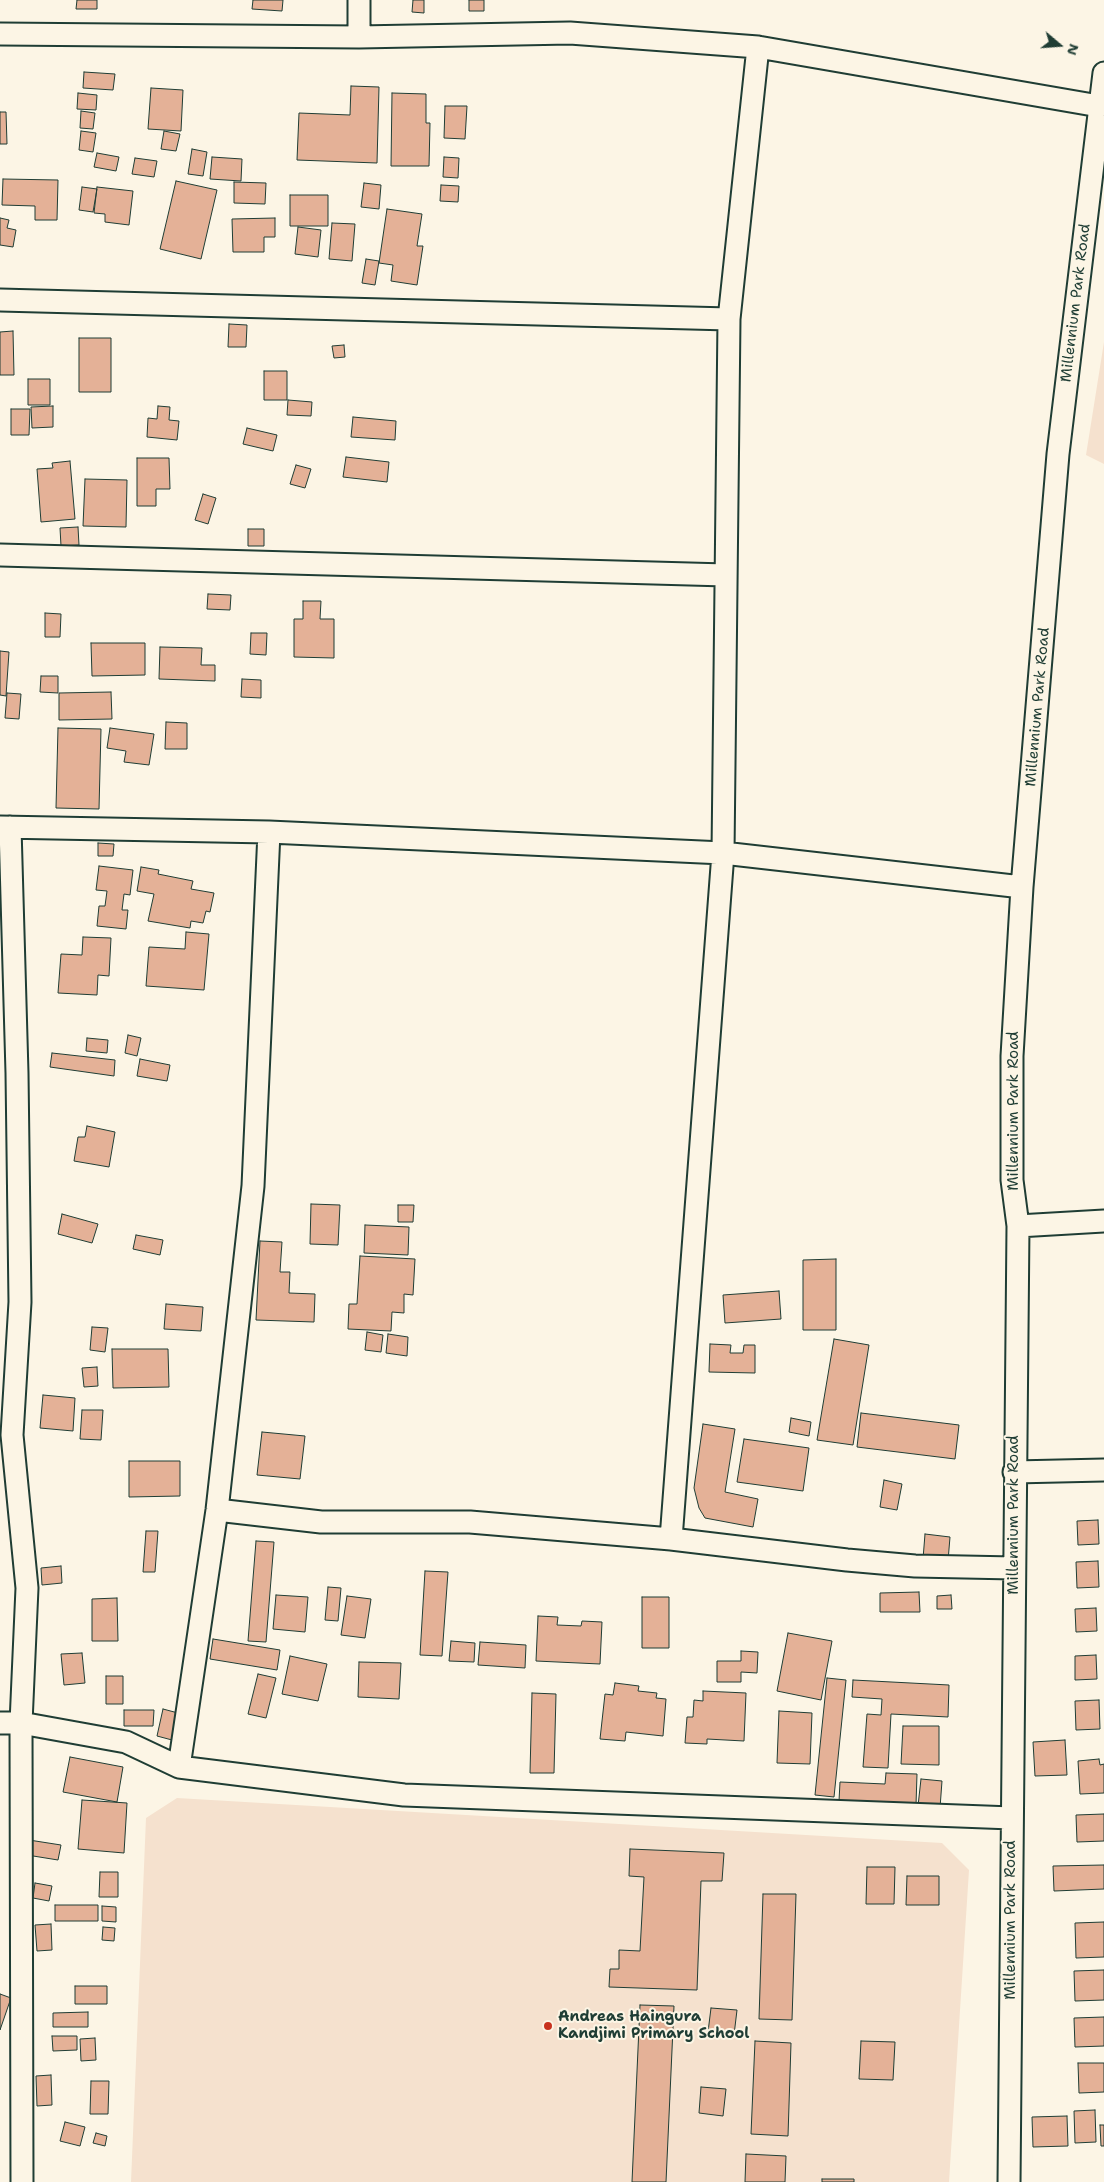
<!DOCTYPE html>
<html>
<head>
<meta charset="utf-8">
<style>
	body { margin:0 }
	#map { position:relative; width:1104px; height:2182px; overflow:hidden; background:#fcf5e5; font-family:"Shantell Sans",sans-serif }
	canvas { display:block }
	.north { position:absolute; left:1034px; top:20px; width:50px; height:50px; -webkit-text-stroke:4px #fcf5e5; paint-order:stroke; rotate:108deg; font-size:14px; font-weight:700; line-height:20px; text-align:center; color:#1f3d34 }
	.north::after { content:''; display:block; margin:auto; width:18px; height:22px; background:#1f3d34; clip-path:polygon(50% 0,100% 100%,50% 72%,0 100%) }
</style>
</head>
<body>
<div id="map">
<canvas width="1104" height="2182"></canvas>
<div class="north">N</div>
</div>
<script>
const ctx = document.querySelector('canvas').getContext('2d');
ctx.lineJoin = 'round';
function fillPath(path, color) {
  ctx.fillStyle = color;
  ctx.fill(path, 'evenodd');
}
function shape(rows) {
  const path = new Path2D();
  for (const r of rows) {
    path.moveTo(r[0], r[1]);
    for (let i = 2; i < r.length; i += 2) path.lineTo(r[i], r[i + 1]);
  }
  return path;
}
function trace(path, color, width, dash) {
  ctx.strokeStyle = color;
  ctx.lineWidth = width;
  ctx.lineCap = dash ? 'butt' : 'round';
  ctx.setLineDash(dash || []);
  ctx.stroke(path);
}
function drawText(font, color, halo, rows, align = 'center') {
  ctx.font = font + ' "Shantell Sans",sans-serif';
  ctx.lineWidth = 4;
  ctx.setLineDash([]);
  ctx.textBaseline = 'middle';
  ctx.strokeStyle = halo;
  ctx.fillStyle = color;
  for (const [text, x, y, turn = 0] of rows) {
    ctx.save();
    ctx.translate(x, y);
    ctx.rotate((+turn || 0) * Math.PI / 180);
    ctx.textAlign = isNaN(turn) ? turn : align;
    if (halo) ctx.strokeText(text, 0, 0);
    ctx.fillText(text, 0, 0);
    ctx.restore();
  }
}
fillPath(shape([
	[1104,342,1104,464,1086,455],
	[177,1798,942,1843,969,1870,949,2182,131,2182,146,1818]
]), '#f5e1ce');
const building = shape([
	[77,0,97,0,97,9,76,9,77,0],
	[253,0,283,0,282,11,252,9,253,0],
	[413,0,424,0,424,13,412,12,413,0],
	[469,0,484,0,484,11,469,11,469,0],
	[84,72,115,74,113,90,83,88,84,72],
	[351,86,379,87,377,163,297,160,299,113,350,115,351,86],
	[151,88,183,90,181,131,148,129,151,88],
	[78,93,97,95,96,110,77,109,78,93],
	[392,93,426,94,426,123,430,123,429,166,391,166,392,93],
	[445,106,467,106,465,139,444,138,445,106],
	[81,111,95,113,93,129,80,128,81,111],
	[0,112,6,112,7,144,0,144,0,112],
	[81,131,96,133,93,152,79,150,81,131],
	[164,131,180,134,176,151,161,149,164,131],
	[192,149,207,152,203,176,188,174,192,149],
	[97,153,119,157,116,171,94,167,97,153],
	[212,157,242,159,241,181,210,179,212,157],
	[444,157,459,158,458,178,443,177,444,157],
	[135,158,157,161,154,177,132,174,135,158],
	[3,179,58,180,57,220,35,220,35,206,2,205,3,179],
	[176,181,217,190,201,259,160,249,176,181],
	[234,182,266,183,265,204,234,203,234,182],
	[364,183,381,185,379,209,361,207,364,183],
	[441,185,459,186,458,202,440,201,441,185],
	[82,187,97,189,93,212,79,210,82,187],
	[97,187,133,191,129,225,105,222,105,214,94,213,97,187],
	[290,195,328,195,328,226,290,226,290,195],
	[387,209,422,214,417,246,423,246,417,285,391,281,393,265,379,263,387,209],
	[0,218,9,220,7,228,16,230,13,247,0,245,0,218],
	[275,218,275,237,264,237,264,252,233,252,232,219,275,218],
	[332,223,355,224,352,261,329,259,332,223],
	[298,227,321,230,318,257,295,254,298,227],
	[366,259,379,261,375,285,362,283,366,259],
	[229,324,247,325,246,347,228,347,229,324],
	[13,331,14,375,0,375,0,332,13,331],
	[79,338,111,338,111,392,79,392,79,338],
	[344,345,345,357,334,358,332,346,344,345],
	[264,371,287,371,287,400,264,400,264,371],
	[28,379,50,379,50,405,28,405,28,379],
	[288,400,312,402,311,416,287,415,288,400],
	[53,406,53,427,32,428,31,407,53,406],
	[158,406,170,407,169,420,179,421,177,440,147,437,148,418,157,419,158,406],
	[11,409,30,409,29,435,11,435,11,409],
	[353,417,396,421,395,440,351,437,353,417],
	[247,428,277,435,273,451,243,444,247,428],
	[346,457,389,462,387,482,343,477,346,457],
	[137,458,169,458,170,489,156,489,156,506,137,506,137,458],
	[70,461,75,519,41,522,37,469,53,468,52,463,70,461],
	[296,465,311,469,305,488,290,484,296,465],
	[85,479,127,480,126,527,83,526,85,479],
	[203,494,216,498,208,524,195,520,203,494],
	[78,527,79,545,61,546,60,528,78,527],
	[248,529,264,529,264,546,248,546,248,529],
	[208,594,231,595,230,610,207,609,208,594],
	[303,601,321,601,320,619,334,619,334,658,294,657,294,619,303,619,303,601],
	[45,613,61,614,60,637,45,637,45,613],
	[251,633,267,633,266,655,250,654,251,633],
	[91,643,145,643,145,675,92,676,91,643],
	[160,647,202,648,201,665,215,665,215,681,159,679,160,647],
	[0,651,9,652,6,696,0,695,0,651],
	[41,676,58,676,58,693,40,692,41,676],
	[242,679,261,680,261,698,241,697,242,679],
	[111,692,112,719,59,720,59,693,111,692],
	[7,693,21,694,19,719,5,718,7,693],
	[166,722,187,723,187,749,165,749,166,722],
	[58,728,101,729,99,809,56,808,58,728],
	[110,728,154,734,149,765,124,762,126,751,107,748,110,728],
	[98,843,114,844,113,856,98,856,98,843],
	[99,866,133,870,130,895,124,894,122,910,128,910,126,929,97,926,99,906,105,906,107,891,96,890,99,866],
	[141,867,159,870,158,874,193,881,191,889,214,893,210,912,206,911,203,923,191,921,190,928,148,921,154,894,137,891,141,867],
	[186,932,209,934,204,990,146,986,149,947,185,949,186,932],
	[83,937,111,938,109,976,98,975,97,995,58,993,61,954,82,955,83,937],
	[128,1035,141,1038,137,1056,125,1053,128,1035],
	[87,1038,108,1040,107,1053,86,1051,87,1038],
	[52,1053,115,1060,114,1076,50,1067,52,1053],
	[140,1059,170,1065,167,1081,137,1076,140,1059],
	[87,1126,115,1132,109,1167,74,1161,78,1137,85,1137,87,1126],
	[311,1204,340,1205,338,1245,310,1244,311,1204],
	[398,1205,414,1205,413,1222,398,1222,398,1205],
	[62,1214,98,1224,92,1243,58,1234,62,1214],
	[365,1225,409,1227,408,1255,364,1253,365,1225],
	[136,1235,163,1240,160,1255,133,1249,136,1235],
	[260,1241,282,1242,280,1272,290,1272,289,1293,315,1294,314,1322,256,1320,260,1241],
	[360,1256,415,1259,413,1295,404,1294,404,1313,392,1312,391,1331,348,1329,349,1304,357,1304,360,1256],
	[836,1259,836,1330,803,1330,803,1260,836,1259],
	[779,1291,781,1319,725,1323,723,1295,779,1291],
	[166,1304,203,1307,201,1331,164,1329,166,1304],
	[92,1327,108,1328,105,1352,90,1350,92,1327],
	[367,1332,383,1335,381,1352,365,1350,367,1332],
	[388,1334,408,1337,407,1356,386,1353,388,1334],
	[834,1339,869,1345,853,1445,817,1440,834,1339],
	[710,1344,731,1345,730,1353,743,1353,744,1345,755,1345,755,1373,709,1372,710,1344],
	[112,1349,168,1349,169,1387,113,1388,112,1349],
	[97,1367,98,1386,84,1387,82,1368,97,1367],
	[43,1395,75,1398,73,1431,40,1428,43,1395],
	[82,1410,103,1410,101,1440,80,1439,82,1410],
	[861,1413,959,1425,955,1459,857,1447,861,1413],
	[791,1418,811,1422,809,1436,789,1432,791,1418],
	[703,1424,735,1429,725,1492,758,1499,753,1527,705,1518,699,1508,694,1488,703,1424],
	[262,1432,305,1436,300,1479,257,1475,262,1432],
	[744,1439,809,1448,803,1491,737,1482,744,1439],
	[129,1461,180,1461,180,1496,129,1497,129,1461],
	[884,1480,902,1484,897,1510,880,1507,884,1480],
	[1098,1520,1099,1544,1078,1545,1077,1521,1098,1520],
	[146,1531,158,1531,155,1572,143,1572,146,1531],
	[925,1534,950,1537,948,1561,923,1559,925,1534],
	[256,1541,274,1542,266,1642,248,1641,256,1541],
	[1098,1561,1099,1587,1077,1588,1076,1562,1098,1561],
	[61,1566,62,1583,42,1585,41,1568,61,1566],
	[425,1571,448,1572,442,1656,420,1655,425,1571],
	[328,1587,341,1588,338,1621,325,1620,328,1587],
	[919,1592,920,1612,880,1612,880,1593,919,1592],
	[276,1595,308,1597,305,1632,273,1629,276,1595],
	[951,1595,952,1609,937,1609,937,1596,951,1595],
	[347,1596,371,1599,365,1638,341,1635,347,1596],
	[642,1597,669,1597,669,1648,642,1648,642,1597],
	[117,1598,118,1641,92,1641,92,1599,117,1598],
	[1096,1608,1097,1631,1076,1632,1075,1609,1096,1608],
	[538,1616,558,1617,557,1625,581,1626,582,1621,602,1622,600,1664,536,1661,538,1616],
	[788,1633,832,1641,821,1700,777,1691,788,1633],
	[213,1639,280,1650,277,1670,210,1659,213,1639],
	[451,1641,475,1643,474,1662,449,1661,451,1641],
	[480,1642,526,1645,525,1668,478,1665,480,1642],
	[741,1651,758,1652,757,1673,741,1672,741,1682,717,1682,717,1661,741,1661,741,1651],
	[82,1653,85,1683,64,1685,61,1654,82,1653],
	[1096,1655,1097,1679,1075,1680,1075,1656,1096,1655],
	[290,1656,327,1664,318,1701,282,1694,290,1656],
	[359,1662,401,1663,399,1699,358,1697,359,1662],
	[258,1674,276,1678,266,1718,248,1714,258,1674],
	[106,1676,123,1676,123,1704,106,1704,106,1676],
	[827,1678,846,1680,834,1797,815,1795,827,1678],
	[853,1680,949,1685,948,1717,891,1714,888,1768,863,1767,867,1714,881,1715,882,1699,852,1697,853,1680],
	[615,1683,639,1686,638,1691,657,1693,656,1698,666,1699,663,1736,626,1732,625,1741,600,1739,605,1694,613,1695,615,1683],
	[703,1691,746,1693,744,1741,707,1739,707,1744,685,1743,687,1717,693,1717,694,1700,703,1701,703,1691],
	[532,1693,556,1694,554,1773,530,1773,532,1693],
	[1099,1700,1100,1729,1076,1730,1075,1701,1099,1700],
	[163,1709,178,1713,172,1740,157,1736,163,1709],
	[124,1710,154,1710,153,1726,124,1726,124,1710],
	[779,1711,812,1713,810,1764,777,1763,779,1711],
	[903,1726,939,1726,939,1765,901,1764,903,1726],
	[1065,1740,1067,1775,1035,1776,1033,1742,1065,1740],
	[70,1757,123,1767,117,1802,63,1792,70,1757],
	[1099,1759,1100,1765,1104,1764,1104,1793,1080,1794,1078,1761,1099,1759],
	[886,1773,917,1774,916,1805,839,1801,840,1782,885,1784,886,1773],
	[921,1779,942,1781,940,1808,918,1806,921,1779],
	[82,1800,127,1803,124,1853,78,1849,82,1800],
	[1104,1814,1104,1841,1077,1842,1076,1815,1104,1814],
	[29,1840,61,1845,58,1860,27,1855,29,1840],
	[630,1849,724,1853,722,1881,701,1881,697,1990,609,1987,610,1969,619,1969,619,1950,640,1951,644,1877,629,1876,630,1849],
	[1104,1865,1104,1889,1054,1891,1053,1866,1104,1865],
	[867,1867,895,1867,894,1904,866,1904,867,1867],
	[100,1872,118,1872,118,1897,99,1897,100,1872],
	[907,1876,939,1876,939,1905,906,1905,907,1876],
	[35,1883,52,1886,49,1901,33,1898,35,1883],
	[763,1894,796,1894,792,2020,759,2019,763,1894],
	[55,1905,98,1905,98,1921,55,1921,55,1905],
	[102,1906,116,1907,116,1922,102,1921,102,1906],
	[1104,1922,1104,1957,1076,1958,1075,1923,1104,1922],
	[51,1924,52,1950,37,1951,35,1925,51,1924],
	[103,1927,115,1928,114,1941,102,1940,103,1927],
	[1104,1970,1104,2000,1075,2001,1074,1971,1104,1970],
	[75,1986,107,1986,107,2004,75,2004,75,1986],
	[0,1994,11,1998,0,2030,0,1994],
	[640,2005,674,2006,666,2182,632,2182,640,2005],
	[711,2008,737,2010,734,2035,708,2032,711,2008],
	[88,2012,88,2027,53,2027,53,2013,88,2012],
	[1104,2017,1104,2046,1075,2047,1074,2018,1104,2017],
	[52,2036,77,2036,77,2050,53,2051,52,2036],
	[95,2038,96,2060,81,2061,80,2039,95,2038],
	[755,2041,791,2043,788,2136,751,2134,755,2041],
	[861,2041,895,2042,893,2080,859,2079,861,2041],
	[1078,2063,1104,2063,1104,2092,1079,2093,1078,2063],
	[51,2075,52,2105,37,2106,36,2076,51,2075],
	[91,2081,109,2081,108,2114,90,2114,91,2081],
	[701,2087,726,2089,723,2116,699,2113,701,2087],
	[1095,2110,1096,2142,1075,2143,1074,2111,1095,2110],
	[1067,2116,1068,2146,1033,2147,1032,2117,1067,2116],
	[65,2122,85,2127,80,2146,60,2141,65,2122],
	[1100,2125,1104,2125,1104,2146,1101,2146,1100,2125],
	[96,2133,107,2136,105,2146,93,2143,96,2133],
	[746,2154,786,2156,785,2182,745,2182,746,2154],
	[822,2179,854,2179,854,2182,822,2182,822,2179]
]);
fillPath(building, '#e4b197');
trace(building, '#1f3d34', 1);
const minor = shape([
	[0,34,359,37,570,33,758,47,1099,106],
	[359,37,359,0],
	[0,300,729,319],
	[0,555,726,575],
	[0,827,269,832,723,853,1022,887],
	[10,827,17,1073,20,1302,12,1435,27,1588,21,1723,22,2182],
	[1018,1226,1104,1221],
	[1014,1472,1104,1470],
	[217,1510,321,1522,470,1522,671,1539,847,1560,915,1566,1014,1568],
	[671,1539,723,853,729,319,758,47],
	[0,1723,21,1723,126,1742,179,1767,404,1795,1012,1818],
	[179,1767,217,1510,253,1186,269,832],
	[1009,2182,1018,1226,1012,1180,1012,1056,1022,887,1058,454,1104,73]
]);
trace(minor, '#1f3d34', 25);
trace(minor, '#fcf5e5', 21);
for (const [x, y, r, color] of [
	[548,2026,5,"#c8321e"]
]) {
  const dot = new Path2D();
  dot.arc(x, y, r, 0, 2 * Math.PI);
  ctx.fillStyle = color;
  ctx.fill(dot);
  trace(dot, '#fcf5e5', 2);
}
drawText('15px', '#1f3d34', '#fcf5e5', [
	["Millennium Park Road",1076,303,-83],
	["Millennium Park Road",1038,707,-85],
	["Millennium Park Road",1014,1111,-90],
	["Millennium Park Road",1014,1515,-90],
	["Millennium Park Road",1011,1920,-90]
]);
drawText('bold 15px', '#1f3d34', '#fcf5e5', [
	["Andreas Haingura",558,2017],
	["Kandjimi Primary School",558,2034]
], 'left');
</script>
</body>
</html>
